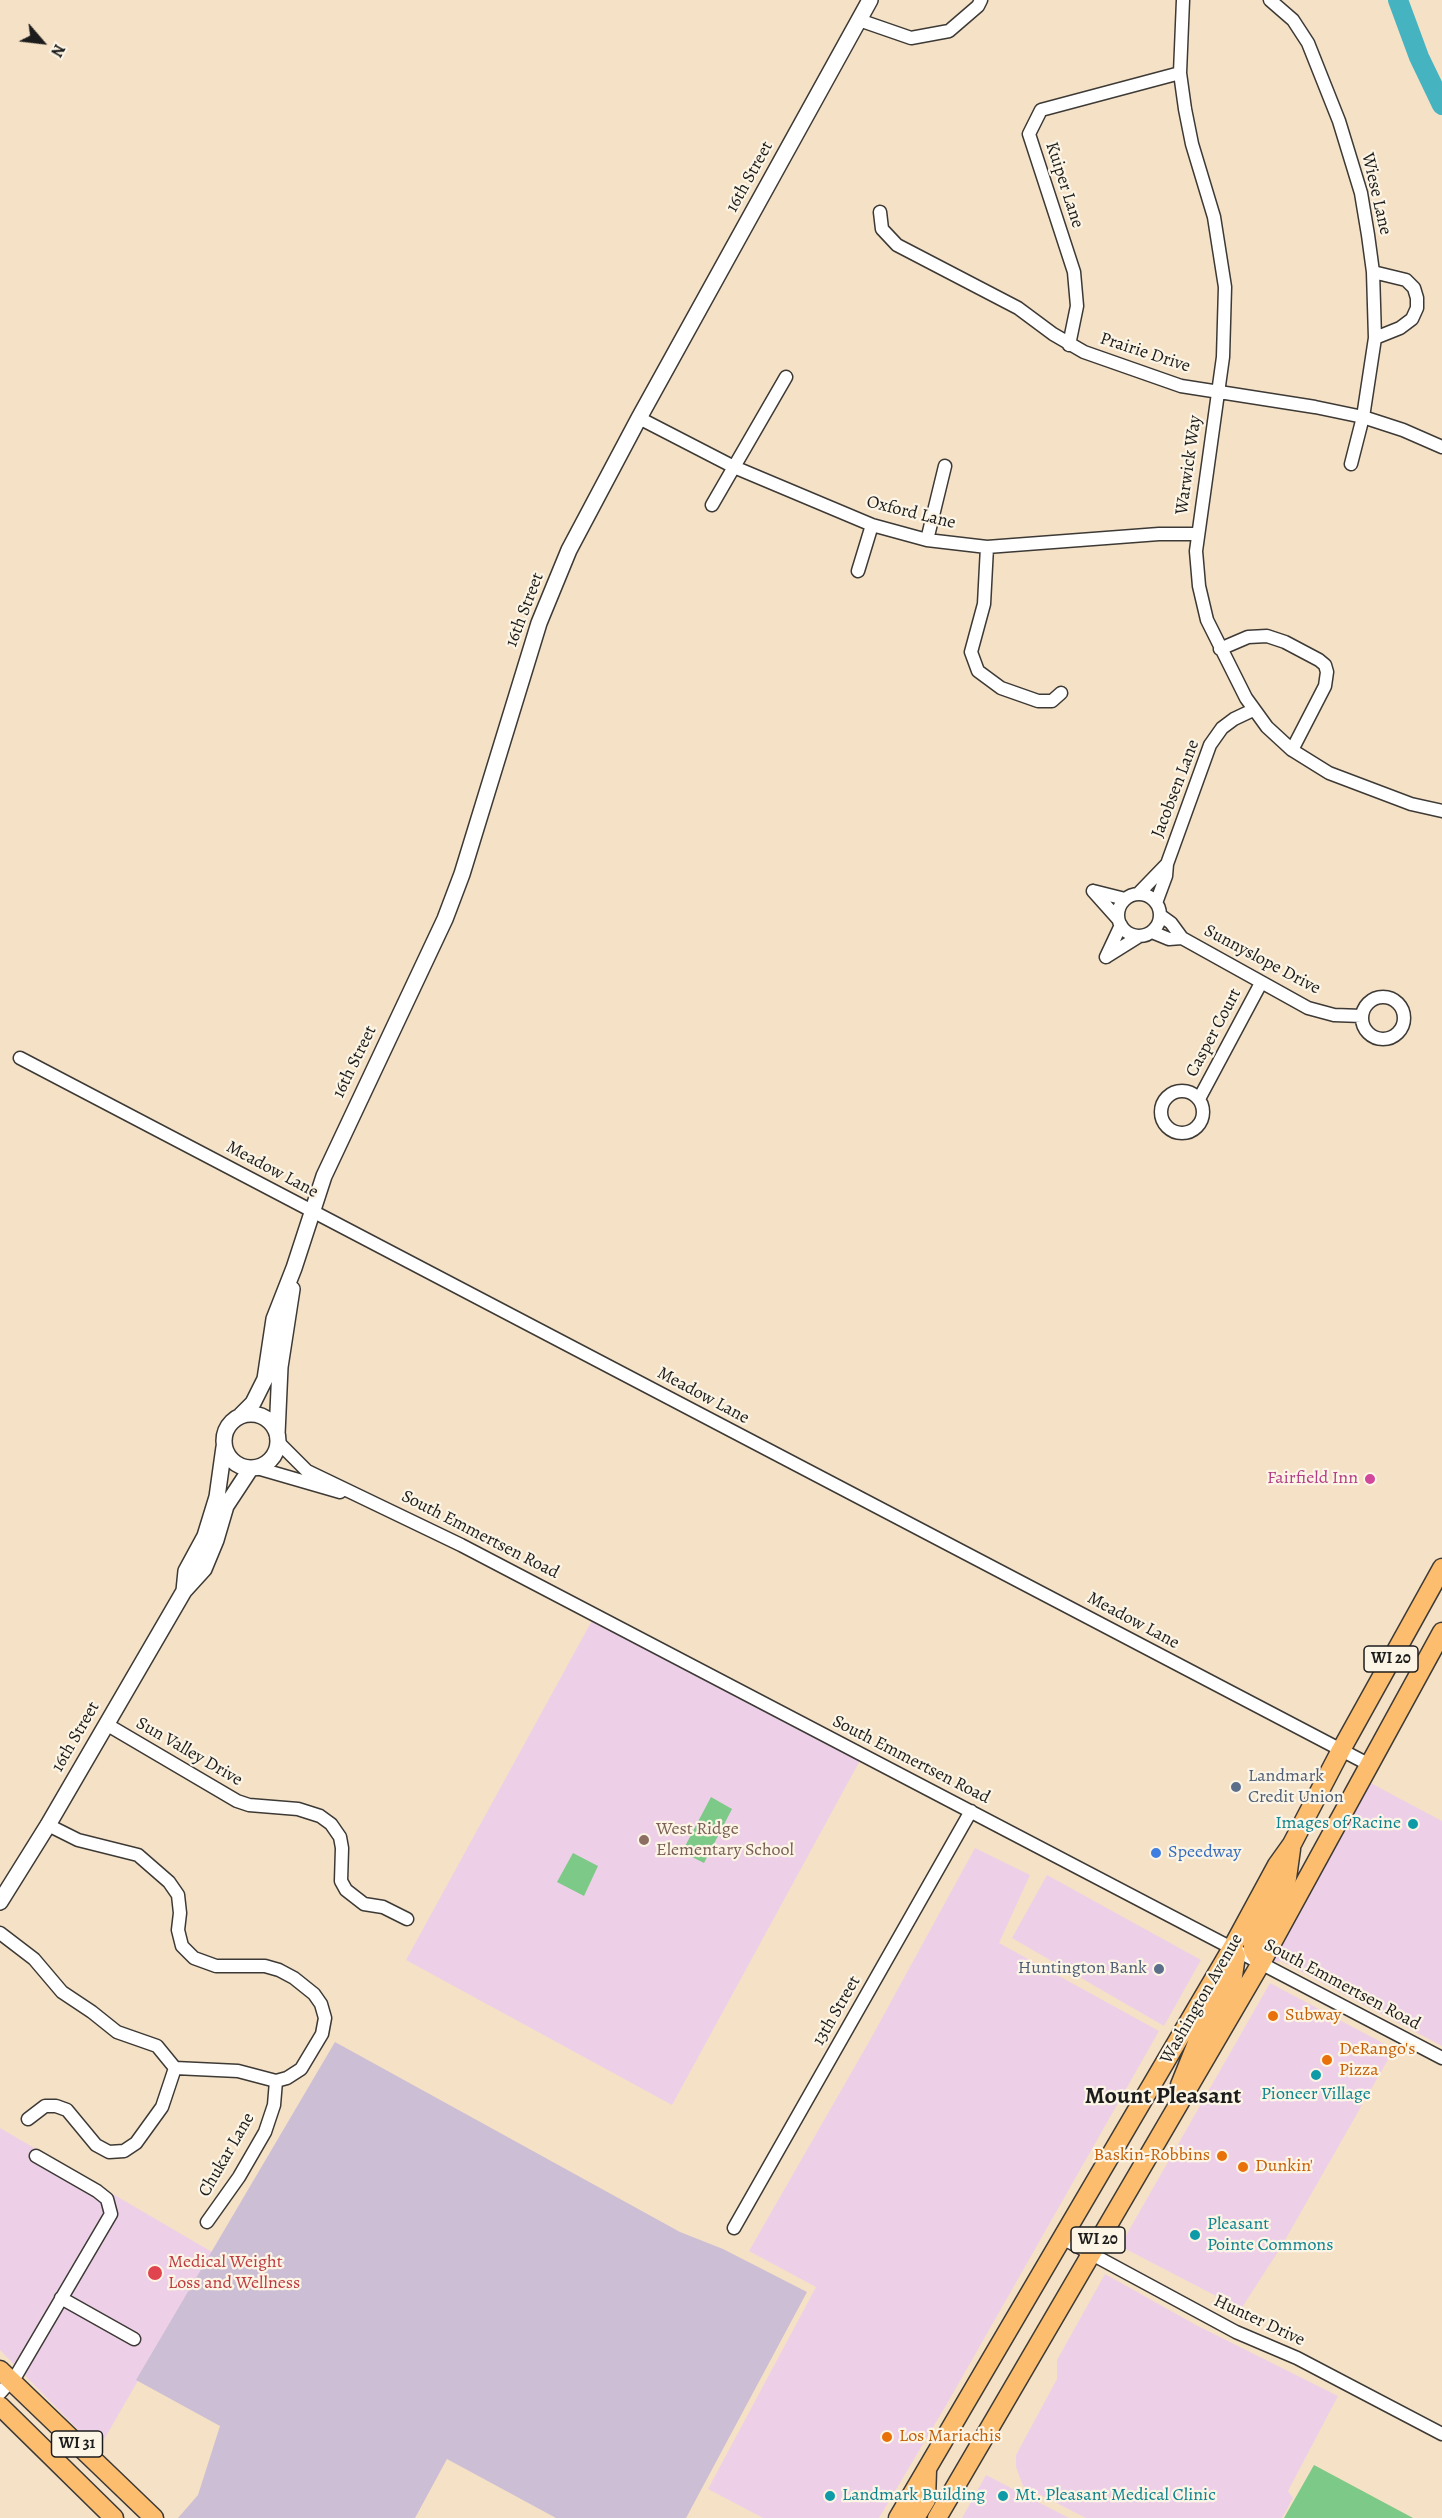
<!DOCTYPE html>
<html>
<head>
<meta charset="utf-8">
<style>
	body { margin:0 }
	#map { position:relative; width:1442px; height:2518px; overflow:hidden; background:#f5e1c6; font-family:Alegreya,serif }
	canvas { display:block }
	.north { position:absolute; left:12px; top:12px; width:60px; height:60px; -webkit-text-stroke:4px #fcf5e5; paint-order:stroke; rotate:118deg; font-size:16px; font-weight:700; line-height:24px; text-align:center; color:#1c1c1c }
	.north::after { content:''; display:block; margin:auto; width:21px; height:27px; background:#1c1c1c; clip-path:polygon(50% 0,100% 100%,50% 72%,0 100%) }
</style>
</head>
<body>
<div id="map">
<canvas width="1442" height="2518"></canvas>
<div class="north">N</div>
</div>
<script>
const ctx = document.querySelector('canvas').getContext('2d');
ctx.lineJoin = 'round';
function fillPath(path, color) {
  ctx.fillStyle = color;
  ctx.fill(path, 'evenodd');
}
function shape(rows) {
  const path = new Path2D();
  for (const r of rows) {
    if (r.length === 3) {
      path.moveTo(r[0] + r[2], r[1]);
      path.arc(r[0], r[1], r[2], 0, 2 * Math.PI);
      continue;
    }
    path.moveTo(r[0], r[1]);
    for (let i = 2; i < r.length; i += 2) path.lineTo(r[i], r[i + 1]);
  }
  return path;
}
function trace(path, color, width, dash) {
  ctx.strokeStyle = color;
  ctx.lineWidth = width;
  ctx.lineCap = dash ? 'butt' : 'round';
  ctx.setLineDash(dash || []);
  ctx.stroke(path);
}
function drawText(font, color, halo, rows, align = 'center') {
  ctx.font = font + ' Alegreya,serif';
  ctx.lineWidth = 4.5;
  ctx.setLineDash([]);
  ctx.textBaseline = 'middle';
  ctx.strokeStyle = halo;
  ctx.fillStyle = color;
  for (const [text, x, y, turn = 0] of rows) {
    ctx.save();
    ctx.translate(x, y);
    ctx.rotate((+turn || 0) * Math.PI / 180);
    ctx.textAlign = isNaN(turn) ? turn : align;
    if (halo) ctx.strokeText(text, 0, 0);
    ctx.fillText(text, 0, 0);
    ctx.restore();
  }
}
fillPath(shape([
	[595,1615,863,1755,672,2105,406,1960],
	[1361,1778,1442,1821,1442,2046,1281,1961,1261,1963],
	[975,1848,1030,1875,999,1943,1159,2031,948,2402,879,2518,763,2518,708,2489,816,2287,749,2251,870,2040],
	[1047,1875,1201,1960,1164,2026,1012,1938],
	[1270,1983,1394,2049,1281,2247,1241,2309,1120,2246],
	[0,2128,212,2252,98,2450,0,2350],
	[1105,2274,1196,2325,1338,2396,1288,2491,1293,2498,1282,2518,1086,2518,1023,2486,1016,2467,1016,2455,1057,2379,1057,2360],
	[986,2475,1069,2518,962,2518]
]), '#edd0e8');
fillPath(shape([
	[335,2042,680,2232,723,2249,807,2292,686,2518,556,2518,447,2459,415,2518,178,2518,198,2495,220,2426,136,2380]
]), '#ccbed4');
fillPath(shape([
	[711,1797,732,1809,704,1863,682,1852],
	[573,1853,598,1866,584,1896,557,1882],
	[1314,2465,1413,2518,1284,2518]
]), '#7dc987');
trace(shape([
	[1398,0,1419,57,1442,105]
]), '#46b3c1', 20);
const minor = shape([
	[1183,0,1180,73,1185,109,1192,144,1214,217,1225,287,1223,357,1196,551,1199,586,1207,620,1246,698,1267,727,1292,750,1329,773,1411,804,1442,811],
	[1270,0,1293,20,1308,43,1339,121,1361,193,1368,235,1373,272,1375,338,1363,417,1351,464],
	[859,20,911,38,949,31,978,6,981,0],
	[880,212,882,229,897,245,1018,308,1053,334,1084,352,1181,386,1315,407,1363,417,1403,430,1442,447],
	[1373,272,1406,280,1414,288,1417,298,1417,308,1412,319,1400,328,1375,338],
	[1069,345,1077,306,1074,272,1029,134,1041,110,1180,73],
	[639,418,734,467,872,525,927,540,987,547,1159,534,1197,534],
	[712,505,786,377],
	[927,540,945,466],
	[987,547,984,604,971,652,978,671,1001,688,1038,701,1052,701,1061,693],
	[858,571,872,525],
	[1220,649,1248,637,1267,636,1285,642,1319,660,1325,665,1327,672,1325,686,1292,750],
	[1093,891,1118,919],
	[1093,891,1125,899],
	[1139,915,21],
	[1138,894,1167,864],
	[1156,903,1166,876,1167,864,1210,745,1222,728,1234,719,1253,710],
	[1160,915,1171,923,1182,938,1308,1008,1334,1015,1362,1016],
	[1152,932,1169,939,1182,938],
	[1106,957,1138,937],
	[1106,957,1121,925],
	[1383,1018,21],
	[20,1058,1368,1764],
	[1182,1112,21],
	[1199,1099,1261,983],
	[278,1442,307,1471,461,1545,1442,2058],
	[257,1468,340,1492],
	[106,1724,237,1801,249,1805,298,1809,320,1816,331,1824,340,1837,342,1848,341,1881,346,1890,364,1904,383,1907,407,1919],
	[48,1825,78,1840,138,1855,169,1882,178,1895,180,1913,178,1930,182,1946,194,1958,216,1966,265,1966,279,1970,294,1978,314,1994,321,2004,325,2018,322,2034,301,2069,287,2078,276,2081,274,2105,265,2132,239,2177,207,2222],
	[0,1933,34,1959,62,1992,92,2012,117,2032,157,2046,175,2068,238,2071,276,2081],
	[28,2119,45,2106,56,2106,67,2110,96,2145,109,2152,124,2151,136,2143,162,2107,175,2068],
	[734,2228,971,1811],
	[1062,2238,1236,2332,1297,2358,1442,2434],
	[61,2298,134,2339],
	[0,2393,17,2374,111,2214,107,2199,97,2191,36,2156]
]);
const tertiary = shape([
	[251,1441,27],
	[241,1415,253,1403,265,1379,274,1319,294,1268,324,1176,445,919,462,874,539,623,569,550,639,418,870,0],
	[277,1434,280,1367,292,1289],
	[184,1591,186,1571,205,1536,217,1497,224,1447],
	[0,1902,48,1825,184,1591,204,1569,216,1540,226,1506,251,1468]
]);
const primary = shape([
	[1261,1963,1253,1950,1253,1944,1287,1878,1291,1849],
	[1180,2085,1203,2028,1233,1976,1236,1956,1232,1948],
	[0,2370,154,2518],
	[0,2406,114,2518],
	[898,2518,1232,1948,1277,1865,1292,1844,1341,1750,1442,1568],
	[915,2518,926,2500,927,2470],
	[937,2518,1261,1963,1442,1632]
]);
trace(minor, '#3d3a36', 15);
trace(tertiary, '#3d3a36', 18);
trace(primary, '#3d3a36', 21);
trace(minor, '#fff', 12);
trace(tertiary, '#fff', 15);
trace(primary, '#fcbd6f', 18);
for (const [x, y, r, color] of [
	[1370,1479,6,"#d1479c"],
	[1236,1787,6,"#5c6f8a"],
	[1413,1824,6,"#0f9aa8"],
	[644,1840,6,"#8d6e63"],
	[1156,1853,6,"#3f7fe0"],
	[1159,1969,6,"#5c6f8a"],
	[1273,2016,6,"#e8710a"],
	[1327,2060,6,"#e8710a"],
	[1316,2075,6,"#0f9aa8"],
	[1222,2156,6,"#e8710a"],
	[1243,2167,6,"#e8710a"],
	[1195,2235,6,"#0f9aa8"],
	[155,2273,8,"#e0444e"],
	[887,2437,6,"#e8710a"],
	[830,2496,6,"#0f9aa8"],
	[1003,2496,6,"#0f9aa8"]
]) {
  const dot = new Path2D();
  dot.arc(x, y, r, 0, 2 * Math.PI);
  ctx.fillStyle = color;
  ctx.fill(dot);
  trace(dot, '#fcf5e5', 2);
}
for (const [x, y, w] of [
	[1391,1659,54],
	[1098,2240,54],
	[77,2444,51]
]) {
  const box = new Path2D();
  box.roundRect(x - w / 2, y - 13, w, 26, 4.5);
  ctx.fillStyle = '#fcf5e5';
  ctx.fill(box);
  trace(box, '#1c1c1c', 1.5);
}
drawText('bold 16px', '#1c1c1c', null, [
	["WI 20",1391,1659],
	["WI 20",1098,2240],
	["WI 31",77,2444]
]);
drawText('18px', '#1c1c1c', '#fcf5e5', [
	["16th Street",750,177,-61],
	["Kuiper Lane",1064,185,72],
	["Wiese Lane",1376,194,77],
	["Prairie Drive",1145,353,18],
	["Warwick Way",1189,465,-82],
	["Oxford Lane",911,513,14],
	["16th Street",525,610,-69],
	["Jacobsen Lane",1176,789,-69],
	["Sunnyslope Drive",1262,960,28],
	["Casper Court",1214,1033,-62],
	["16th Street",355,1062,-64],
	["Meadow Lane",272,1170,28],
	["Meadow Lane",703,1396,28],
	["South Emmertsen Road",480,1535,27],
	["Meadow Lane",1133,1621,28],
	["16th Street",76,1737,-60],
	["Sun Valley Drive",189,1752,30],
	["South Emmertsen Road",911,1760,27],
	["South Emmertsen Road",1342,1985,28],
	["Washington Avenue",1202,1999,-60],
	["13th Street",837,2011,-60],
	["Chukar Lane",227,2155,-60],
	["Hunter Drive",1259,2321,25]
]);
drawText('18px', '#b23c85', '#fcf5e5', [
	["Fairfield Inn",1358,1479]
], 'right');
drawText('18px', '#4e5e75', '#fcf5e5', [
	["Landmark",1248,1777],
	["Credit Union",1248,1798],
	["Huntington Bank",1147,1969,"right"]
], 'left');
drawText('18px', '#0d838f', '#fcf5e5', [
	["Images of Racine",1401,1824,"right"],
	["Pioneer Village",1316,2095,"center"],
	["Pleasant",1207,2225],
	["Pointe Commons",1207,2246],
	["Landmark Building",842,2496],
	["Mt. Pleasant Medical Clinic",1015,2496]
], 'left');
drawText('18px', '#785e54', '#fcf5e5', [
	["West Ridge",656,1830],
	["Elementary School",656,1851]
], 'left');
drawText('18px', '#366cbe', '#fcf5e5', [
	["Speedway",1168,1853]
], 'left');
drawText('18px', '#c56008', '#fcf5e5', [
	["Subway",1285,2016],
	["DeRango's",1339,2050],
	["Pizza",1339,2071],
	["Baskin-Robbins",1210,2156,"right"],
	["Dunkin'",1255,2167],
	["Los Mariachis",899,2437]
], 'left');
drawText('18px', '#be3a42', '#fcf5e5', [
	["Medical Weight",168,2263],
	["Loss and Wellness",168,2284]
], 'left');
drawText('bold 24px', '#1c1c1c', '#fcf5e5', [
	["Mount Pleasant",1163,2097]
]);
</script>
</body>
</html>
